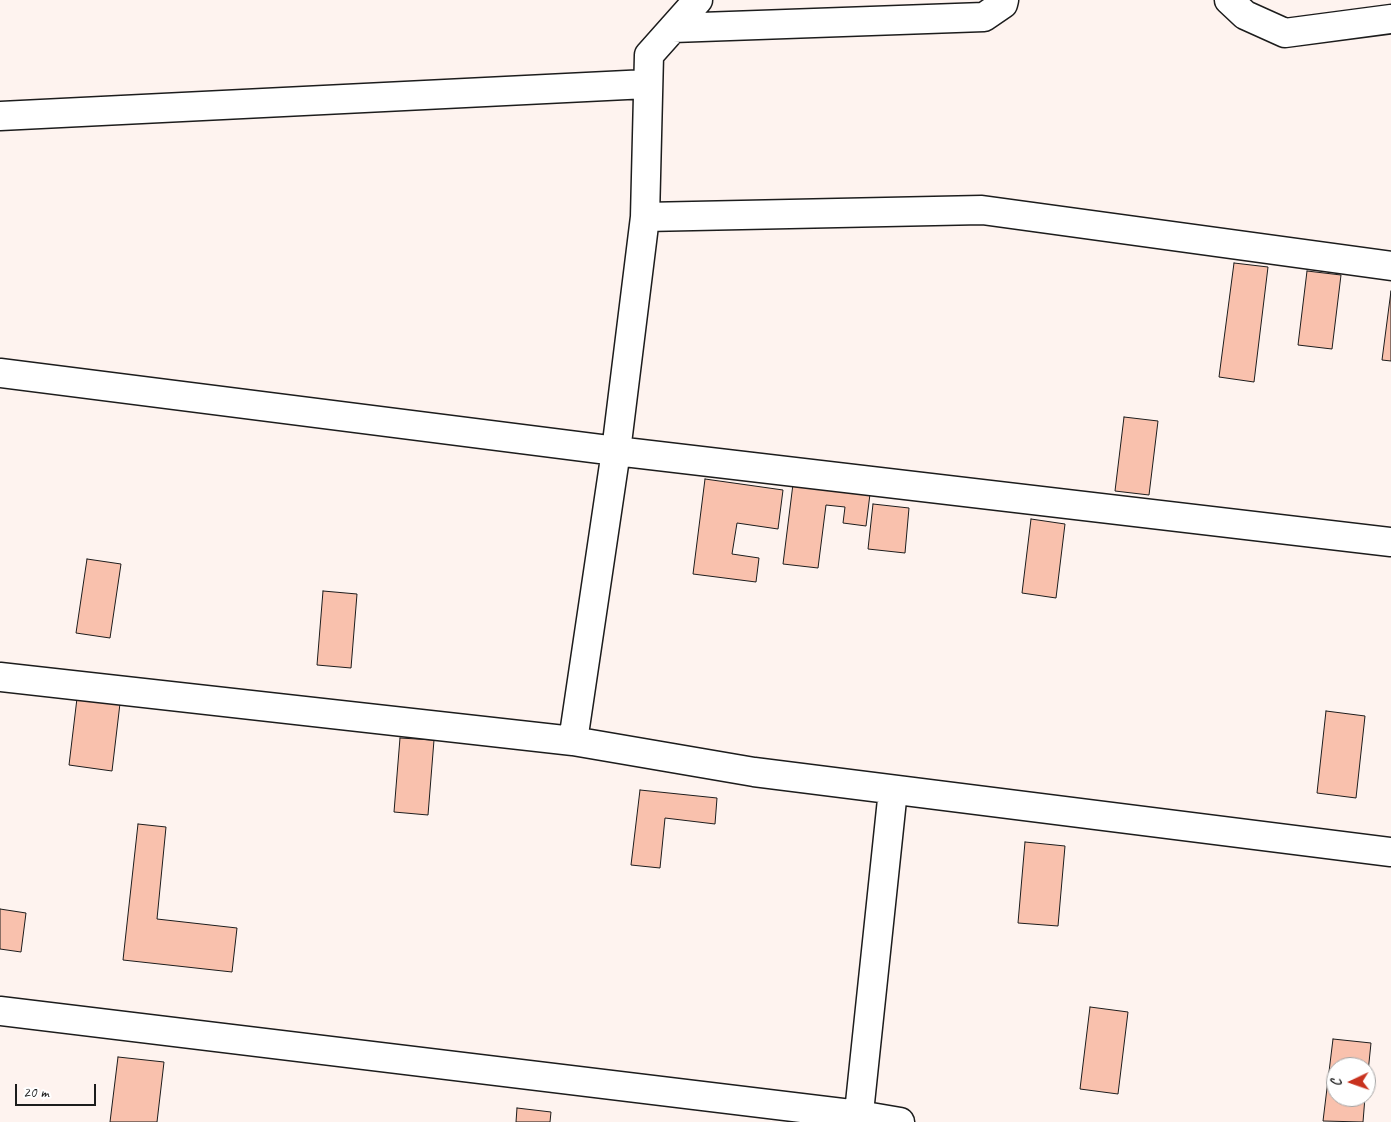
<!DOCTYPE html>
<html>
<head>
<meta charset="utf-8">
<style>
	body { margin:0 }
	#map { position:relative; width:1391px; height:1122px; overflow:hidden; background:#fef3ef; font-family:Caveat,sans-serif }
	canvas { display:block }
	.north { position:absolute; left:1326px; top:1057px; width:50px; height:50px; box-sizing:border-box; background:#fff; border:1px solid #a4a4a4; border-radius:50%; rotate:267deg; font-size:14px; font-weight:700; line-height:20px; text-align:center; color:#1c1c1c }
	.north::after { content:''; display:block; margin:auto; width:18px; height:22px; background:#c8321e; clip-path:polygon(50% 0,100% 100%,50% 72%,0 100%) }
	.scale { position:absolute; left:15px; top:1084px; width:81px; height:22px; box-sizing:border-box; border:2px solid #1c1c1c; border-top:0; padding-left:6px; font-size:15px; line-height:18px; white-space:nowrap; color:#1c1c1c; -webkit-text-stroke:4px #fff; paint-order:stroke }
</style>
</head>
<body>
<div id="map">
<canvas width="1391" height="1122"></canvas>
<div class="north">С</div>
<div class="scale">20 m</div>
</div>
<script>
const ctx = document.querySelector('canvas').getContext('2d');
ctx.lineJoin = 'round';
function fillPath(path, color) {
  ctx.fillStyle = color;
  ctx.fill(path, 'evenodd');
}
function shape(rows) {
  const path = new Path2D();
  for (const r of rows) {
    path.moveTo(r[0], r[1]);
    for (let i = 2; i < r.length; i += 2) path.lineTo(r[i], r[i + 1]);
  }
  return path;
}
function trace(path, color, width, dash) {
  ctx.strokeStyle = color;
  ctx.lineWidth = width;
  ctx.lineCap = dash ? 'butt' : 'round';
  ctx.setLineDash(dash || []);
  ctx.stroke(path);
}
const building = shape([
	[1234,263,1268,267,1254,382,1219,377,1234,263],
	[1307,271,1341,275,1332,349,1298,345,1307,271],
	[1391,291,1391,361,1382,360,1391,291],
	[1124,417,1158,421,1149,495,1115,491,1124,417],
	[705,479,783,490,778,529,737,523,732,554,759,558,756,582,693,574,705,479],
	[793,484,870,494,866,526,843,523,845,507,826,505,818,568,783,564,793,484],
	[873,504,909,508,905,553,868,549,873,504],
	[1031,519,1065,524,1056,598,1022,593,1031,519],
	[87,559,121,564,110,638,76,633,87,559],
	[323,591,357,594,351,668,317,665,323,591],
	[78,690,121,695,112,771,69,765,78,690],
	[1326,711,1365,716,1356,798,1317,793,1326,711],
	[400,738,434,740,428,815,394,812,400,738],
	[640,790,717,798,715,824,665,818,660,868,631,865,640,790],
	[138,824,166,827,157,919,237,928,232,972,123,960,138,824],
	[1025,842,1065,846,1058,926,1018,923,1025,842],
	[0,909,26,913,21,952,0,949,0,909],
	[1090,1007,1128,1012,1118,1094,1080,1089,1090,1007],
	[1333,1039,1371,1043,1366,1092,1366,1067,1336,1067,1336,1097,1365,1097,1363,1122,1323,1121,1333,1039],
	[118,1057,164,1062,157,1122,110,1122,118,1057],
	[517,1108,551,1112,550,1122,516,1122,517,1108]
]);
fillPath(building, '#f9c1ad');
trace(building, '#1c1c1c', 1);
const minor = shape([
	[1229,0,1245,15,1285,33,1391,19],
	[673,28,984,17,1003,4,1004,0],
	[0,116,647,84],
	[645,217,982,210,1391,266],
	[0,373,616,451,1391,542],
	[0,677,573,741,754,772,1391,852],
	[573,741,616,451,645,217,649,55,698,0],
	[0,1011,859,1115,900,1122],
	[858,1122,893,790]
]);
trace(minor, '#1c1c1c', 31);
trace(minor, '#fff', 28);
</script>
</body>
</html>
